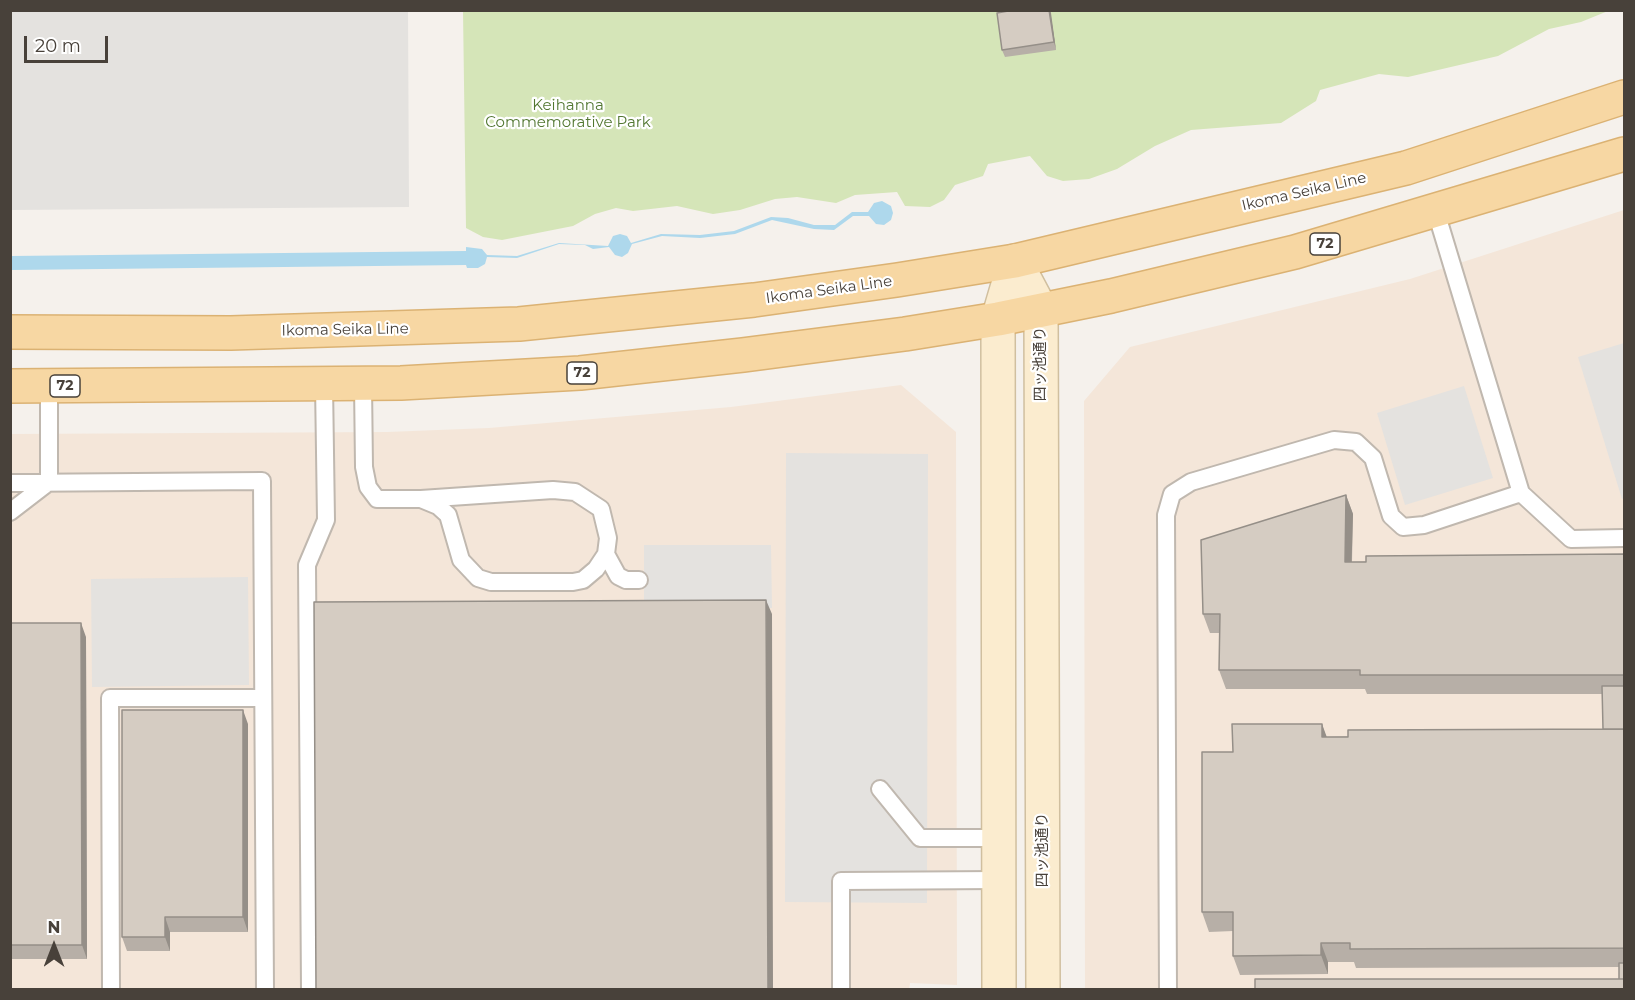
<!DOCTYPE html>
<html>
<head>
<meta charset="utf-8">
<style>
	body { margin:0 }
	#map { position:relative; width:1635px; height:1000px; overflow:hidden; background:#f5f1ec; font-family:Montserrat,sans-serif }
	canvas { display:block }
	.frame { position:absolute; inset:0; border:12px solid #48413a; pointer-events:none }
	.north { position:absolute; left:24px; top:916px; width:60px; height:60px; -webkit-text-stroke:4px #fff; paint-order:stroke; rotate:0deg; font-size:16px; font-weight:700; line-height:24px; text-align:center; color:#48413a }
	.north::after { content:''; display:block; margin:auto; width:21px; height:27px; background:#48413a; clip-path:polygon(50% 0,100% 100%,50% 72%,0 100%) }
	.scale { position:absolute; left:24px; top:36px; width:84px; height:27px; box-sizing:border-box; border:3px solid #48413a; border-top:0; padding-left:8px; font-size:18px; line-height:21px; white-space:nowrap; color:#48413a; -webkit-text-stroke:4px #fff; paint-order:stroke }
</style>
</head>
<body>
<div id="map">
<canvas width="1635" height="1000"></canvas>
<div class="frame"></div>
<div class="north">N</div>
<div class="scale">20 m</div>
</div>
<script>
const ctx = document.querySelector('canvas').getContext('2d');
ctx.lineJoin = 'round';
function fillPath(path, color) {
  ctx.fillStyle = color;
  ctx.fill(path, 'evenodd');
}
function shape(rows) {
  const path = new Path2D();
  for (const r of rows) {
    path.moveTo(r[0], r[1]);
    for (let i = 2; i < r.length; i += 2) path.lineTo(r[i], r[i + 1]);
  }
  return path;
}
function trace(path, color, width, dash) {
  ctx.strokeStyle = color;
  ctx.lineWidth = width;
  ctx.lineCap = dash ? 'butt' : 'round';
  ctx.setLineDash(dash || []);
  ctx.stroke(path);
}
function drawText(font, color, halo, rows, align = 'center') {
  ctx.font = font + ' Montserrat,"Noto Sans JP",sans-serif';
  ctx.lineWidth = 4.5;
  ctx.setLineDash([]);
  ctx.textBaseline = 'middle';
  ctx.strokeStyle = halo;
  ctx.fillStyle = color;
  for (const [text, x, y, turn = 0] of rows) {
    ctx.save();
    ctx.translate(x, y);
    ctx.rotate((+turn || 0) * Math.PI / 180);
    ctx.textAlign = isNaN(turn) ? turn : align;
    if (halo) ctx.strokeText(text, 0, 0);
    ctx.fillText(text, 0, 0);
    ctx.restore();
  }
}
fillPath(shape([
	[1624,210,1624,989,1085,989,1084,401,1130,347,1410,279],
	[901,385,956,432,957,985,910,983,909,990,11,989,10,434,387,432,489,428,731,407]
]), '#f4e6d9');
fillPath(shape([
	[463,11,1608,11,1581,22,1549,29,1498,56,1408,77,1379,74,1320,90,1316,101,1281,123,1191,130,1155,146,1117,169,1089,179,1063,181,1047,176,1030,156,988,164,983,176,955,185,944,200,930,207,905,206,897,192,855,195,836,203,797,197,775,199,740,210,713,214,677,206,633,211,616,208,595,214,573,226,502,240,483,237,466,228]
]), '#d5e5b8');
fillPath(shape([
	[10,11,408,11,409,207,11,210],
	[1624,343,1624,498,1622,499,1578,357],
	[1464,386,1493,478,1405,505,1377,413],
	[786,453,928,454,927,903,785,902],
	[644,545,771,545,772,608,644,608],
	[248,577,249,685,92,687,91,579]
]), '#e4e2df');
fillPath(shape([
	[882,201,891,206,893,213,891,220,884,225,876,224,869,216,853,216,834,230,814,229,772,220,735,234,700,238,662,236,632,244,628,253,622,257,615,255,609,247,593,249,585,245,559,244,517,258,487,257,485,264,478,268,467,268,466,265,11,270,11,256,466,251,466,247,482,249,487,255,517,256,559,243,608,246,613,236,620,234,627,236,631,243,661,234,700,235,734,231,771,217,788,218,814,225,835,225,852,212,868,212,874,203]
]), '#aed8ec');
const lane = shape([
	[1436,212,1521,493,1571,539,1624,538],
	[363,384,364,467,368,487,377,499,421,499,553,490,575,492,601,509,608,538,606,554,596,569,583,580,573,582,491,582,478,578,461,560,448,515,438,506,421,499],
	[49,386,49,482],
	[10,483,262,481,265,990],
	[10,512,49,482],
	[606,554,618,576,626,580,639,580],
	[880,789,920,838,998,838],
	[111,990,110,698,263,698],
	[310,990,307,565,326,520,324,384],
	[841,990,841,881,998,880],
	[1168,990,1166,515,1172,494,1191,482,1334,440,1356,442,1373,458,1391,516,1403,527,1424,525,1521,493]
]);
const secondary = shape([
	[1015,261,1041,310,1043,990],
	[999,990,998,319,1015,261]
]);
const primary = shape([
	[10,332,231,333,519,324,754,300,897,280,1015,261,1406,168,1624,97],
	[10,386,401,383,580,373,743,355,905,334,998,319,1111,296,1295,252,1624,154]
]);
trace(lane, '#c0b8af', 20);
trace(secondary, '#d0bf9f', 36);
trace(primary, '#dbb273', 36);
trace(lane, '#fff', 16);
trace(secondary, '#fbeccf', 33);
trace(primary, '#f7d7a3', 33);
fillPath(shape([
	[1014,10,1050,10,1056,50,1005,57,1002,50],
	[1346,495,1353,514,1352,562,1624,554,1624,990,1619,979,1619,967,1356,968,1354,962,1328,962,1328,974,1240,975,1233,956,1233,931,1209,932,1202,912,1233,752,1322,724,1326,737,1603,729,1602,694,1367,694,1365,689,1226,689,1219,670,1220,633,1210,633,1203,614],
	[10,623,86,637,87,959,10,959],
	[248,724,248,932,170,932,170,951,127,951,122,937]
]), '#b7afa7');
fillPath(shape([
	[1049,10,1050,10,1051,13,1056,50,1054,42],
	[1346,495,1353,514,1351,581,1345,562],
	[766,600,772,614,773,990,768,990],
	[81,623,86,637,87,959,82,945],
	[243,710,248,724,248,932,243,917],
	[1322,724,1329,743,1322,737],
	[165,917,170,932,170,951,165,937],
	[1321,943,1328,962,1328,974,1321,955]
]), '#958f88');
const building = shape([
	[1014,10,1049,10,1054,42,1002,50,997,13,1014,10],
	[1346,495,1345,562,1366,562,1366,556,1624,554,1624,675,1360,675,1360,670,1219,670,1220,614,1203,614,1201,540,1346,495],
	[766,600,768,990,316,990,314,602,766,600],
	[10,623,81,623,82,945,10,945,10,623],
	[1602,686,1624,686,1624,729,1603,729,1602,686],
	[122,710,243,710,243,917,165,917,165,937,122,937,122,710],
	[1232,724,1322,724,1322,737,1348,737,1348,730,1624,729,1624,948,1350,949,1350,943,1321,943,1321,955,1233,956,1233,912,1202,912,1202,752,1233,752,1232,724],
	[1619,963,1624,963,1624,979,1619,979,1619,963],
	[1255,979,1624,979,1624,990,1255,990,1255,979]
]);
fillPath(building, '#d5ccc2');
trace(building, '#958f88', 1.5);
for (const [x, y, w] of [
	[1325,244,30],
	[582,373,30],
	[65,386,30]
]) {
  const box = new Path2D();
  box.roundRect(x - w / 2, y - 11, w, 22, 4.5);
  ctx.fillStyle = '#fff';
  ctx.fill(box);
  trace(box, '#48413a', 1.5);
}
drawText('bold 14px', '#48413a', null, [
	["72",1325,244],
	["72",582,373],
	["72",65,386]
]);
drawText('15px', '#527731', '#fff', [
	["Keihanna",568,106],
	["Commemorative Park",568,123]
]);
drawText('15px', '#48413a', '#fff', [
	["Ikoma Seika Line",1304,192,-13],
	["Ikoma Seika Line",829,290,-8],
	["Ikoma Seika Line",345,330,-1],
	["四ッ池通り",1041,364,-90],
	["四ッ池通り",1043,850,-90]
]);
</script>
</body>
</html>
